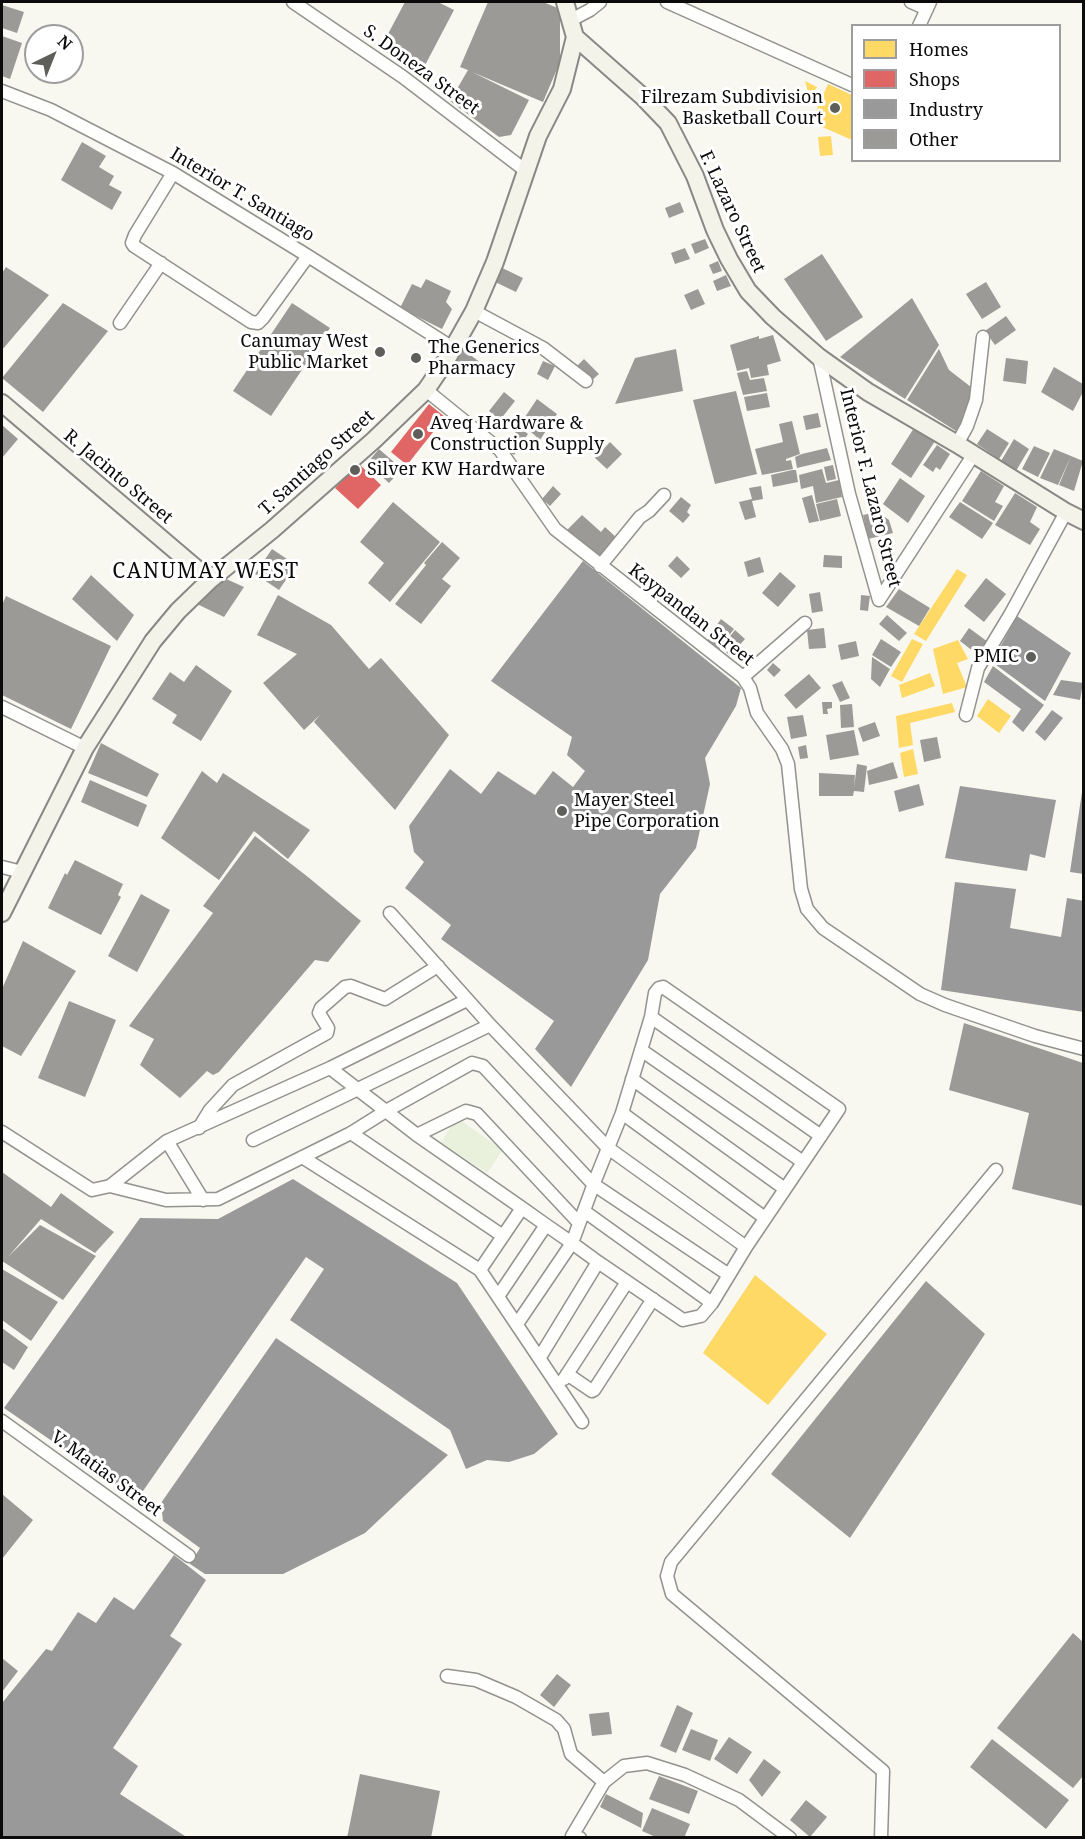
<!DOCTYPE html>
<html>
<head>
<meta charset="utf-8">
<style>
	body { margin:0 }
	#map { position:relative; width:1085px; height:1839px; overflow:hidden; background:#f8f8f0; font-family:"Noto Serif",serif }
	canvas { display:block }
	.frame { position:absolute; inset:0; border:3px solid #0b0b0b; pointer-events:none }
	.legend { position:absolute; left:851px; top:24px; width:210px; height:138px; box-sizing:border-box; background:#fff; border:2px solid #9d9d9d; margin:0; padding:8px 10px; list-style:none; font-size:18px; color:#0b0b0b }
	.legend li { display:flex; align-items:center; gap:12px; height:30px }
	.legend b { width:30px; border:2px solid #9d9d9d }
	.north { position:absolute; left:24px; top:24px; width:60px; height:60px; box-sizing:border-box; background:#fff; border:2px solid #9d9d9d; border-radius:50%; rotate:43deg; font-size:16px; font-weight:700; line-height:24px; text-align:center; color:#0b0b0b }
	.north::after { content:''; display:block; margin:auto; width:21px; height:27px; background:#5e5e5b; clip-path:polygon(50% 0,100% 100%,50% 72%,0 100%) }
</style>
</head>
<body>
<div id="map">
<canvas width="1085" height="1839"></canvas>
<div class="frame"></div>
<ul class="legend">
<li><b style="height:16px;background:#ffd966"></b>Homes</li>
<li><b style="height:16px;background:#e06666"></b>Shops</li>
<li><b style="height:16px;background:#999"></b>Industry</li>
<li><b style="height:16px;background:#9b9a96"></b>Other</li>
</ul>
<div class="north">N</div>
</div>
<script>
const ctx = document.querySelector('canvas').getContext('2d');
ctx.lineJoin = 'round';
function fillPath(path, color) {
  ctx.fillStyle = color;
  ctx.fill(path, 'evenodd');
}
function shape(rows) {
  const path = new Path2D();
  for (const r of rows) {
    path.moveTo(r[0], r[1]);
    for (let i = 2; i < r.length; i += 2) path.lineTo(r[i], r[i + 1]);
  }
  return path;
}
function trace(path, color, width, dash) {
  ctx.strokeStyle = color;
  ctx.lineWidth = width;
  ctx.lineCap = dash ? 'butt' : 'round';
  ctx.setLineDash(dash || []);
  ctx.stroke(path);
}
function drawText(font, color, halo, rows, align = 'center') {
  ctx.font = font + ' "Noto Serif",serif';
  ctx.lineWidth = 6;
  ctx.setLineDash([]);
  ctx.textBaseline = 'middle';
  ctx.strokeStyle = halo;
  ctx.fillStyle = color;
  for (const [text, x, y, turn = 0] of rows) {
    ctx.save();
    ctx.translate(x, y);
    ctx.rotate((+turn || 0) * Math.PI / 180);
    ctx.textAlign = isNaN(turn) ? turn : align;
    if (halo) ctx.strokeText(text, 0, 0);
    ctx.fillText(text, 0, 0);
    ctx.restore();
  }
}
fillPath(shape([
	[457,1118,503,1150,487,1173,441,1142]
]), '#e9f0dc');
fillPath(shape([
	[805,81,817,87,810,100],
	[828,84,852,95,852,140,811,122],
	[831,136,833,155,820,156,818,137],
	[957,569,967,575,926,641,914,634],
	[912,639,923,644,902,682,891,676],
	[958,640,968,659,957,663,967,687,943,694,933,649],
	[930,673,935,686,902,698,899,685],
	[988,699,1011,716,999,733,977,716],
	[952,703,955,712,910,723,913,745,899,748,896,716],
	[913,749,918,774,904,777,900,753],
	[755,1275,827,1334,768,1405,703,1353]
]), '#ffd966');
fillPath(shape([
	[429,404,445,417,407,465,391,452],
	[358,463,381,485,358,509,335,488]
]), '#e06666');
fillPath(shape([
	[583,561,741,688,736,706,705,758,710,784,696,848,660,894,648,960,571,1087,535,1049,554,1021,441,939,451,925,405,888,424,862,414,852,409,826,450,769,481,794,498,771,535,795,553,771,573,787,585,771,567,755,572,737,491,681],
	[1017,616,1071,653,1045,701,992,662],
	[993,666,1044,705,1023,732,1012,722,1021,709,984,682],
	[1061,680,1083,683,1080,700,1053,695],
	[1052,710,1063,718,1045,741,1035,732],
	[919,784,924,805,899,812,894,791],
	[960,786,1056,800,1045,858,1030,854,1027,871,945,858],
	[1082,792,1084,792,1084,874,1070,872],
	[955,882,1016,889,1010,928,1061,937,1067,898,1084,901,1084,1012,941,990],
	[293,1179,457,1283,558,1434,534,1454,509,1462,487,1460,466,1469,450,1430,290,1320,324,1269,306,1257,143,1491,126,1492,4,1408,140,1218,218,1219],
	[276,1338,448,1455,365,1533,283,1574,205,1574,190,1564,200,1548,163,1521,161,1503],
	[174,1555,206,1580,170,1636,182,1644,113,1748,138,1766,120,1794,188,1838,2,1838,2,1703,46,1649,52,1651,78,1612,96,1623,114,1597,134,1610]
]), '#999');
fillPath(shape([
	[405,2,438,2,454,10,422,71,380,49],
	[488,2,543,2,560,9,560,62,543,102,472,72,529,100,511,135,499,137,450,101,468,70,460,67],
	[2,5,24,12,17,33,2,28],
	[2,36,22,43,10,79,2,76],
	[82,142,106,156,99,167,114,176,109,185,122,192,112,210,61,180],
	[680,202,684,212,669,218,665,208],
	[705,239,709,248,695,254,691,244],
	[685,248,690,259,675,264,671,253],
	[822,254,863,317,826,341,784,279],
	[718,261,722,271,713,274,709,265],
	[496,265,523,278,516,292,489,279],
	[6,267,49,295,2,350,2,273],
	[726,275,731,286,717,291,713,281],
	[426,279,451,291,446,302,452,309,442,329,400,308,412,284,421,288],
	[986,282,1001,307,982,319,966,294],
	[698,289,705,304,691,310,684,295],
	[912,298,939,345,905,399,840,357],
	[63,303,108,331,43,412,2,378],
	[292,303,330,328,271,416,233,391],
	[1006,316,1016,330,995,345,985,331],
	[773,335,781,361,767,365,769,375,751,378,749,368,737,371,730,345,759,336,759,339],
	[461,348,481,363,471,377,451,362],
	[676,349,683,391,615,404,635,358],
	[939,349,949,370,971,387,969,410,956,431,907,400],
	[1006,358,1028,361,1026,384,1003,381],
	[584,359,599,374,591,381,576,367],
	[543,361,555,366,548,380,537,374],
	[1054,367,1083,384,1083,392,1073,411,1041,392],
	[747,371,750,380,764,378,767,391,743,395,737,373],
	[736,391,757,474,715,484,693,400],
	[504,392,515,401,500,420,489,411],
	[767,393,770,407,747,411,744,397],
	[537,399,557,414,540,440,521,423],
	[818,413,821,427,806,430,803,416],
	[792,421,800,454,786,459,786,461,791,460,793,469,762,475,755,449,783,442,779,424],
	[2,425,18,439,2,458],
	[519,427,528,434,514,455,505,449],
	[914,428,935,441,911,478,891,464],
	[987,429,1009,443,999,459,977,444],
	[1014,439,1029,449,1016,471,1001,461],
	[610,442,622,454,607,469,595,458],
	[937,445,950,454,940,470,936,467,933,472,923,465],
	[1034,446,1050,453,1038,477,1022,469],
	[827,448,831,460,797,468,795,457,802,454],
	[379,449,402,469,389,483,367,463],
	[1054,449,1071,456,1058,485,1040,478],
	[1071,456,1083,461,1074,491,1059,485],
	[833,465,836,479,827,481,824,467],
	[822,469,826,483,839,480,842,497,816,503,813,486,801,489,799,475],
	[792,470,796,470,798,482,773,487,771,475],
	[981,471,1004,486,995,502,1003,506,994,521,962,501],
	[900,478,925,496,908,523,883,504],
	[553,486,561,494,550,506,542,499],
	[761,486,763,499,752,501,756,517,745,520,739,502,752,499,749,488],
	[1015,493,1037,507,1030,522,1040,529,1030,545,995,525],
	[812,495,819,521,809,523,802,498],
	[681,497,691,505,687,512,690,515,683,523,669,511],
	[837,499,841,516,820,521,816,504],
	[393,502,440,542,390,602,368,583,384,563,360,542],
	[960,502,993,523,982,539,949,517],
	[878,512,889,520,893,533,868,539,863,515],
	[582,515,601,532,605,527,618,539,600,558,587,547,586,548,567,530],
	[442,542,460,558,442,579,451,586,421,624,395,604,426,565,424,563],
	[272,549,296,565,279,590,255,574],
	[824,555,842,556,842,568,823,567],
	[677,556,690,569,681,578,668,566],
	[760,557,764,572,748,577,744,562],
	[780,572,796,586,778,607,762,593],
	[91,575,134,615,117,641,72,599],
	[224,578,244,587,224,617,197,604],
	[986,578,1006,594,984,622,964,606],
	[899,589,930,608,919,626,886,607],
	[820,592,823,611,812,613,809,594],
	[278,595,331,625,369,669,381,658,449,735,395,810,314,722,320,715,304,730,263,683,297,654,257,635],
	[861,595,870,596,868,611,860,610],
	[6,596,111,646,71,729,2,695,2,605],
	[887,615,907,633,899,641,879,624],
	[721,619,734,629,724,642,712,632],
	[824,628,826,648,809,649,807,630],
	[969,628,988,642,978,655,960,641],
	[735,630,745,639,730,656,721,647,716,653,705,643,712,635,723,645],
	[881,639,901,652,891,667,872,655],
	[856,641,859,656,841,660,838,645],
	[872,657,890,669,880,687,871,679],
	[773,663,781,670,774,677,767,670],
	[196,665,232,691,201,741,172,723,177,715,152,699,170,672,184,682],
	[809,674,821,688,796,709,784,695],
	[842,681,850,698,840,702,832,685],
	[822,702,832,702,832,708,827,709,828,714,823,714],
	[852,704,854,727,841,728,840,705],
	[803,715,807,736,791,739,787,717],
	[875,722,880,736,863,742,858,728],
	[854,730,859,755,830,760,826,735],
	[937,737,941,758,924,762,920,740],
	[101,743,159,774,147,797,88,773],
	[806,745,808,758,800,759,798,747],
	[893,762,898,778,869,785,867,771],
	[857,764,867,766,864,792,854,791,853,796,819,796,819,773,855,775,854,788],
	[202,771,217,783,223,773,310,830,288,859,254,831,219,880,161,838],
	[90,780,147,805,138,827,81,802],
	[255,836,308,877,361,921,328,962,315,960,219,1072,213,1075,207,1071,180,1098,140,1065,154,1039,129,1026,213,913,203,906],
	[75,860,123,884,118,895,121,897,101,935,48,908,65,873,67,875],
	[141,894,170,910,137,972,108,956],
	[23,941,76,971,21,1056,2,1046,2,989],
	[69,1001,116,1020,85,1097,38,1078],
	[964,1023,1083,1063,1083,1206,1012,1189,1029,1113,949,1090],
	[2,1172,51,1207,61,1193,114,1232,95,1253,41,1219,8,1257,40,1225,96,1256,63,1300,2,1261],
	[2,1269,58,1302,31,1341,2,1320],
	[926,1281,985,1334,850,1538,771,1474],
	[2,1328,28,1347,14,1370,2,1362],
	[2,1494,33,1520,2,1559],
	[1073,1633,1083,1642,1083,1776,1073,1788,997,1728],
	[2,1658,18,1671,2,1692],
	[557,1674,571,1685,554,1707,540,1695],
	[677,1705,693,1713,676,1753,660,1746],
	[609,1712,612,1734,592,1736,589,1714],
	[691,1729,718,1740,710,1761,682,1750],
	[729,1737,752,1752,737,1774,714,1759],
	[992,1739,1069,1800,1046,1829,970,1767],
	[764,1759,781,1772,762,1797,749,1780],
	[360,1774,440,1791,431,1838,347,1838],
	[659,1776,698,1791,689,1814,649,1799],
	[606,1794,643,1813,641,1828,600,1807],
	[806,1800,827,1817,810,1837,790,1820],
	[652,1808,690,1824,684,1838,658,1838,642,1831]
]), '#9b9a96');
const street = shape([
	[293,2,403,77,526,171],
	[667,2,852,85],
	[911,2,927,9],
	[569,21,590,10,600,2],
	[919,26,930,2],
	[2,91,51,110,173,173,308,256,453,348],
	[173,173,135,235,132,243,134,246,251,322,258,323,263,318,308,256],
	[474,311,543,348,586,381],
	[120,323,161,263],
	[819,357,849,494,879,600],
	[426,390,500,450,555,529,743,677,750,688,757,713,782,749,788,764,801,889,807,909,823,928,920,994,945,1005,1035,1036,1084,1049],
	[957,444,967,426,976,400,983,337],
	[600,566,640,517,649,511,664,495],
	[879,600,974,454],
	[743,677,805,623],
	[2,707,85,748],
	[966,715,978,668,1010,615,1066,512],
	[2,867,22,872],
	[390,913,490,1025,608,1148,746,1247],
	[651,1017,821,1136],
	[641,1050,803,1162],
	[330,1068,417,1135,522,1208,546,1225,572,1243,598,1262,683,1320,701,1316,712,1303,746,1247,839,1109,663,987,659,988,655,993,651,1017,622,1113,596,1178,572,1243,517,1324],
	[632,1079,785,1189],
	[622,1113,765,1218],
	[199,1128,210,1110,233,1085,327,1033,328,1028,319,1013,321,1008,345,987,351,986,385,999,438,966],
	[2,1132,92,1190,110,1186,167,1141,330,1068,467,1000],
	[351,1133,503,1236],
	[417,1135,466,1111,477,1114,579,1223],
	[253,1140,490,1025],
	[167,1141,203,1200],
	[302,1157,480,1270,582,1422],
	[110,1186,166,1200,218,1199,351,1133,386,1111,472,1063,483,1066,593,1184,729,1275],
	[584,1211,712,1303],
	[480,1270,522,1208],
	[499,1295,546,1225],
	[540,1357,598,1262],
	[567,1374,592,1391,594,1390,653,1299],
	[564,1379,627,1282],
	[2,1421,189,1556],
	[447,1676,476,1680,516,1697,556,1720,564,1729,571,1754,604,1782],
	[580,1838,572,1836,604,1782,624,1766,647,1763,685,1775,739,1800,790,1838],
	[881,1838,883,1771,672,1594,667,1576,671,1562,996,1170]
]);
const secondary = shape([
	[575,37,643,97,668,123,695,176,715,230,729,259,748,291,773,317,819,357,868,392,957,444,1066,512,1084,521],
	[2,403,210,580],
	[2,913,85,748,153,641,178,611,210,580,272,530,374,440,426,390,447,359,474,311,495,262,538,136,562,89,575,37,565,2]
]);
trace(street, '#92928e', 15);
trace(secondary, '#888885', 20);
trace(street, '#fefefd', 12);
trace(secondary, '#f3f3e9', 16);
for (const [x, y, r, color] of [
	[835,108,6,"#5e5e5b"],
	[380,352,6,"#5e5e5b"],
	[416,358,6,"#5e5e5b"],
	[418,434,6,"#5e5e5b"],
	[355,470,6,"#5e5e5b"],
	[1031,657,6,"#5e5e5b"],
	[562,811,6,"#5e5e5b"]
]) {
  const dot = new Path2D();
  dot.arc(x, y, r, 0, 2 * Math.PI);
  ctx.fillStyle = color;
  ctx.fill(dot);
  trace(dot, '#fff', 2);
}
drawText('18px', '#0b0b0b', '#fff', [
	["S. Doneza Street",421,70,36],
	["Interior T. Santiago",242,195,31],
	["F. Lazaro Street",732,212,65],
	["T. Santiago Street",317,463,-42],
	["R. Jacinto Street",118,477,40],
	["Interior F. Lazaro Street",870,488,76],
	["Kaypandan Street",691,615,38],
	["V. Matias Street",106,1474,36]
]);
drawText('18px', '#0b0b0b', '#fff', [
	["Filrezam Subdivision",823,98,"right"],
	["Basketball Court",823,119,"right"],
	["Canumay West",368,342,"right"],
	["Public Market",368,363,"right"],
	["The Generics",428,348],
	["Pharmacy",428,369],
	["Aveq Hardware &",430,424],
	["Construction Supply",430,445],
	["Silver KW Hardware",367,470],
	["PMIC",1019,657,"right"],
	["Mayer Steel",574,801],
	["Pipe Corporation",574,822]
], 'left');
ctx.letterSpacing = '1.5px';
drawText('21px', '#0b0b0b', '#fff', [
	["CANUMAY WEST",206,572]
]);
ctx.letterSpacing = '0px';
</script>
</body>
</html>
